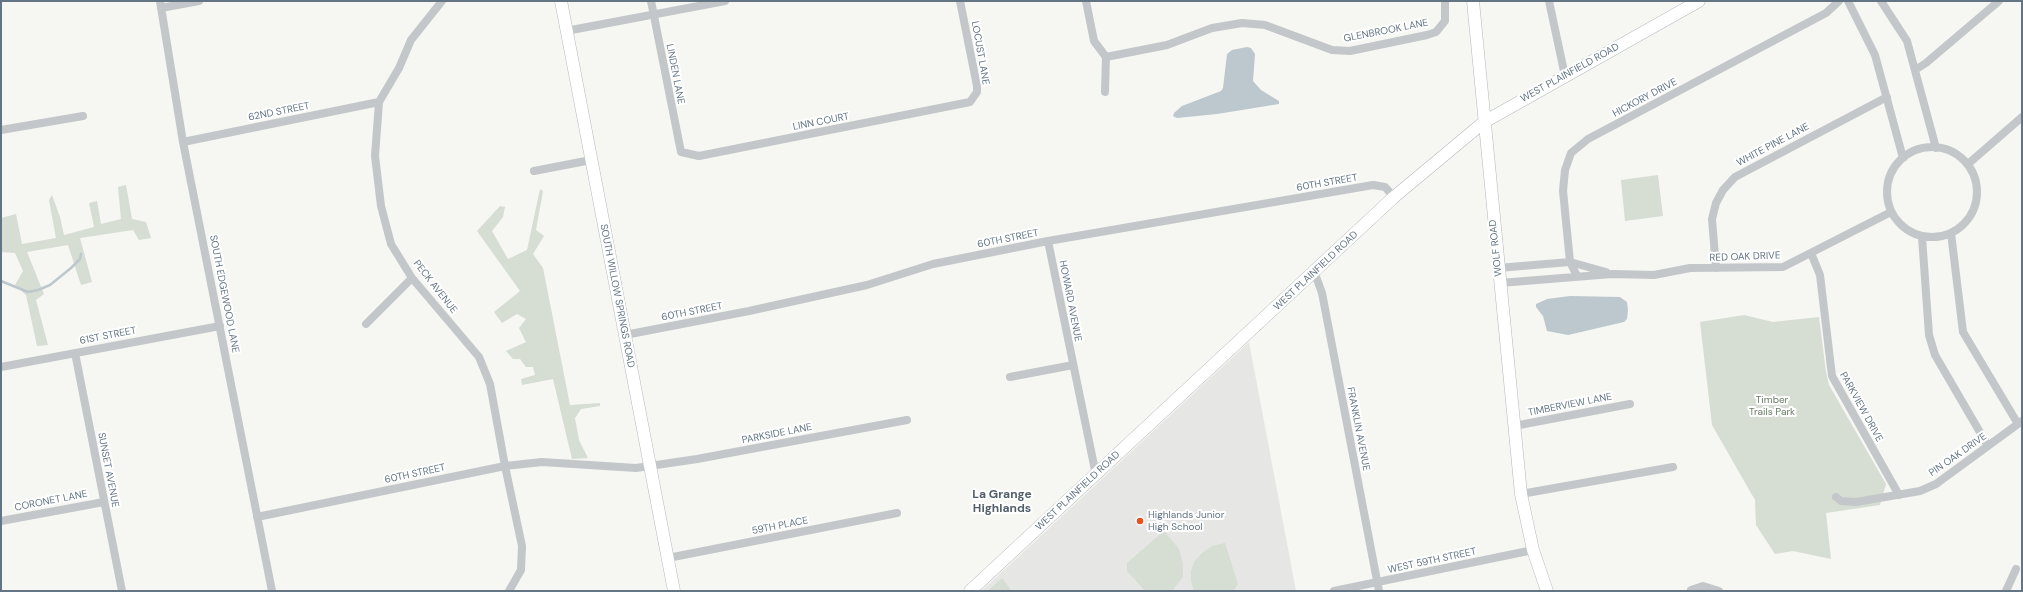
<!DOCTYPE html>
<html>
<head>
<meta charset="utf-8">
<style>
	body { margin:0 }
	#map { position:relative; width:2023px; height:592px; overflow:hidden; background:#f6f6f2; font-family:"DM Sans",sans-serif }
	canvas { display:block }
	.frame { position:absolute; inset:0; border:2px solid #637584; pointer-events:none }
</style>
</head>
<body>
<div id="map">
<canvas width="2023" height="592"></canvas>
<div class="frame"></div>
</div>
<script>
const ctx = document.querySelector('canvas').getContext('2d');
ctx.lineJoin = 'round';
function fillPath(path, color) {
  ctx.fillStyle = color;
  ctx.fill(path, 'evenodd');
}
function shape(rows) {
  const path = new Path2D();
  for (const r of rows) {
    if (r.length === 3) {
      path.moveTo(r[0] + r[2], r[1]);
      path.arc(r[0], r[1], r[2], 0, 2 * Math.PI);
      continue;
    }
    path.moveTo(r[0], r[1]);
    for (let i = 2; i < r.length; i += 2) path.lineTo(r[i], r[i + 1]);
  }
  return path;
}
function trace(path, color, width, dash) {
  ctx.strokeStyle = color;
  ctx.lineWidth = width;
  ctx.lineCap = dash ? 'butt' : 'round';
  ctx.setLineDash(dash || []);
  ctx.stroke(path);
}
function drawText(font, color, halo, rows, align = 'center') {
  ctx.font = font + ' "DM Sans",sans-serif';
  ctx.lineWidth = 4;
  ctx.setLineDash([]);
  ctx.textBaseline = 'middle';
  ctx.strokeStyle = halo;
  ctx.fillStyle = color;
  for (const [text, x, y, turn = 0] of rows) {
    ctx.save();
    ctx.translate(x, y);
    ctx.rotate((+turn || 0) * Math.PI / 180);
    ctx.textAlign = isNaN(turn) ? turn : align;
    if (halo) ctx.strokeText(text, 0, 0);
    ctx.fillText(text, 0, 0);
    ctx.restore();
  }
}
fillPath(shape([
	[1249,342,1296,591,981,591,1031,545]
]), '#e6e7e5');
fillPath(shape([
	[1658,175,1663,216,1625,221,1621,180],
	[126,185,132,219,146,222,151,238,139,240,133,230,80,238,92,282,81,285,68,245,27,252,44,294,36,300,48,345,37,346,26,295,15,285,23,271,15,253,1,252,1,218,16,214,22,244,56,238,49,200,52,195,60,217,64,235,94,227,89,203,97,201,101,224,121,219,118,187],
	[540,189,543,191,536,230,544,236,533,254,543,268,570,405,600,403,600,406,581,409,575,418,579,440,588,458,572,459,553,379,522,385,521,379,535,375,533,367,526,367,520,359,513,359,506,351,526,342,519,328,526,319,517,314,502,323,494,312,520,291,477,231,500,206,505,207,503,217,492,231,508,259,527,250],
	[1744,315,1773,322,1819,317,1826,372,1829,385,1886,484,1880,505,1826,513,1831,559,1793,551,1775,554,1756,525,1755,500,1712,425,1700,322],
	[1164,531,1179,549,1183,564,1183,577,1172,591,1145,591,1127,571,1127,563],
	[1225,543,1238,584,1234,590,1230,591,1194,591,1191,581,1191,571,1194,562,1202,553,1212,546],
	[1002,578,1011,590,1010,591,988,591]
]), '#d6ddd3');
fillPath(shape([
	[1247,47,1251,48,1255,54,1253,81,1261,90,1279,101,1279,104,1217,114,1177,118,1173,116,1174,113,1182,106,1221,91,1223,88,1227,54,1232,50],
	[1570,296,1620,297,1627,302,1628,310,1627,319,1624,322,1568,335,1547,331,1543,316,1536,307,1536,304,1547,299]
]), '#bcc8cd');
trace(shape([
	[1,281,28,292,38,290,50,285,71,268,80,259,81,254]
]), '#bcc8cd', 2.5);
const secondary = shape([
	[561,1,674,591],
	[1473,1,1521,494,1533,550,1547,591],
	[970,591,1394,197,1484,122,1699,1]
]);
trace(secondary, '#b5babf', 13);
trace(shape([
	[160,1,183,142,272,591],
	[442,1,411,40,399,68,379,102,375,156,381,206,391,244,412,278,479,357,490,384,505,466,522,546,521,570,509,591],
	[651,1,681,152,699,156,970,102,977,92,977,86,960,1],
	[1086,1,1094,41,1106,57],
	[1549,1,1565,76],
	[1848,1,1875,55,1903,158],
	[1881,1,1907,41,1936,148],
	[161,8,199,1],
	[566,31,725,1],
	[1106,57,1167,45,1212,28,1242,23,1265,25,1332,50,1350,51,1427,35,1436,32,1445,21,1445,1],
	[1915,70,1926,63,1999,1],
	[1105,92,1106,57],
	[1,130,83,116],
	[183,142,379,102],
	[1932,192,45],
	[1968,164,2022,117],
	[534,171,591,160],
	[1951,233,1963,332,2018,424],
	[1922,237,1929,335,1935,355,1988,446],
	[1048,241,1096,475],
	[1811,253,1820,275,1832,376,1899,495],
	[1498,268,1570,262,1606,272],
	[1716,268,1712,219,1716,203,1723,190,1735,177,1887,97],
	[1314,271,1322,293,1379,591],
	[1577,276,1570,262,1563,191,1565,170,1571,153,1588,139,1826,13,1839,1],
	[1500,283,1612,274,1654,275,1690,268,1783,267,1891,212],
	[366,324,412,278],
	[625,335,749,311,867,285,933,264,1048,241,1373,185,1385,187,1394,197],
	[75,353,122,591],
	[1,367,220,326],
	[1010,377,1073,365],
	[1514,426,1630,404],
	[1521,494,1673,467],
	[1836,497,1841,501,1856,502,1920,491,1936,484,2022,421],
	[257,517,505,466,542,462,636,468,697,459,907,420],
	[1,521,104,502],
	[668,558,897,513],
	[1691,590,1703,586,1719,591],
	[1334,591,1533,550],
	[2006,591,2016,569]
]), '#c3c7ca', 8);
trace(secondary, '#fff', 12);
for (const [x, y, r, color] of [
	[1140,521,4,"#e9511e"]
]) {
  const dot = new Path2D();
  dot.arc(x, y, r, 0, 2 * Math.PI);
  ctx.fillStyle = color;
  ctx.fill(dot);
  trace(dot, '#fff', 1.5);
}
drawText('10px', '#637584', '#fff', [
	["GLENBROOK LANE",1386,31,-11],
	["LOCUST LANE",980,53,80],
	["WEST PLAINFIELD ROAD",1570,73,-29],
	["LINDEN LANE",675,74,79],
	["HICKORY DRIVE",1645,98,-28],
	["62ND STREET",279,112,-11],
	["LINN COURT",821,122,-11],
	["WHITE PINE LANE",1773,145,-28],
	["60TH STREET",1327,183,-10],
	["60TH STREET",1008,239,-11],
	["WOLF ROAD",1496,248,-96],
	["RED OAK DRIVE",1745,257,-2],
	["WEST PLAINFIELD ROAD",1316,271,-43],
	["PECK AVENUE",435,287,52],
	["SOUTH EDGEWOOD LANE",224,294,79],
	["SOUTH WILLOW SPRINGS ROAD",617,296,79],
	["HOWARD AVENUE",1070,301,79],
	["60TH STREET",692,312,-11],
	["61ST STREET",108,336,-11],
	["TIMBERVIEW LANE",1570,405,-11],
	["PARKVIEW DRIVE",1861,407,61],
	["FRANKLIN AVENUE",1358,429,79],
	["PARKSIDE LANE",777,434,-11],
	["PIN OAK DRIVE",1958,455,-35],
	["SUNSET AVENUE",108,470,79],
	["60TH STREET",415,474,-12],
	["WEST PLAINFIELD ROAD",1078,491,-43],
	["CORONET LANE",51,501,-11],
	["59TH PLACE",780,526,-11],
	["WEST 59TH STREET",1432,561,-12]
]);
drawText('10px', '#677b62', '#fff', [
	["Timber",1772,400],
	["Trails Park",1772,412]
]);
drawText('10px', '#637584', '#fff', [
	["Highlands Junior",1148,515],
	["High School",1148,527]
], 'left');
drawText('bold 12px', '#525e69', '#fff', [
	["La Grange",1002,495],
	["Highlands",1002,509]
]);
</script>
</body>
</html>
